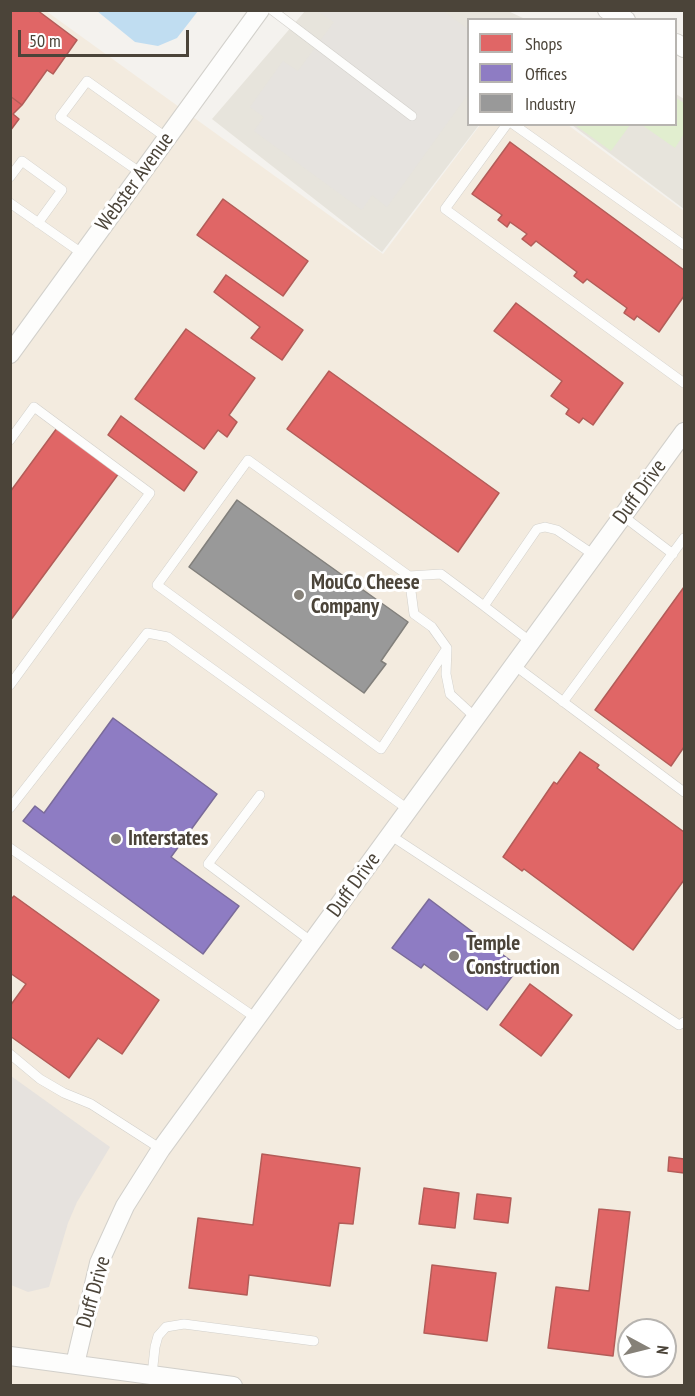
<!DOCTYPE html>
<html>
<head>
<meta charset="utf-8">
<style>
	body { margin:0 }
	#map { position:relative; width:695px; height:1396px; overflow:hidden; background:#f4f2ee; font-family:"PT Sans Narrow",sans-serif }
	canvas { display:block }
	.frame { position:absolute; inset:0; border:12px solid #4b4439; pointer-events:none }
	.legend { position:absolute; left:467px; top:18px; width:210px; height:108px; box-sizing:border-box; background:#fff; border:2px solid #b7b4b0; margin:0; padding:8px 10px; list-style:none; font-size:18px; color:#4b4439 }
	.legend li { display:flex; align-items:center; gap:12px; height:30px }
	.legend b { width:30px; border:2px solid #b7b4b0 }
	.north { position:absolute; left:617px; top:1318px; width:60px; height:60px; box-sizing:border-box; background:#fff; border:2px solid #b7b4b0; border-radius:50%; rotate:97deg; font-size:16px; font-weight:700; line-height:24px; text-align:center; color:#4b4439 }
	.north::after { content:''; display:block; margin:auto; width:21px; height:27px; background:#868178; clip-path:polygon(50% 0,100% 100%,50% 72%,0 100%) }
	.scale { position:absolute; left:18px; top:30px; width:171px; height:27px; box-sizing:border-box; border:3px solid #4b4439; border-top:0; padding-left:8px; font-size:18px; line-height:21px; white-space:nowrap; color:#4b4439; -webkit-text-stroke:4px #fff; paint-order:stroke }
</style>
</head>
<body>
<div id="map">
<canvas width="695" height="1396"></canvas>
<div class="frame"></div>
<ul class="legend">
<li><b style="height:16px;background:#e06666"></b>Shops</li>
<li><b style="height:16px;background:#8e7cc3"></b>Offices</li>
<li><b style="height:16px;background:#999"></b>Industry</li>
</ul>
<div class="north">N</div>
<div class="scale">50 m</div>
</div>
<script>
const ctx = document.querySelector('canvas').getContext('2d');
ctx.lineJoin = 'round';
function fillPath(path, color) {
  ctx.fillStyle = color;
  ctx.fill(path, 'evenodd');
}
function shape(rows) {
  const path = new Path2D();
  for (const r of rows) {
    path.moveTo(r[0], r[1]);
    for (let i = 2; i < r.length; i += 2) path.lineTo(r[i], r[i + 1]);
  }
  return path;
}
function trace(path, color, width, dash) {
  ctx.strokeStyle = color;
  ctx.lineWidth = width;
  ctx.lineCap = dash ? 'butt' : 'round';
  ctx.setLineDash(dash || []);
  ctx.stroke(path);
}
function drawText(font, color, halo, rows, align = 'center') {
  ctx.font = font + ' "PT Sans Narrow",sans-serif';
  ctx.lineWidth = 6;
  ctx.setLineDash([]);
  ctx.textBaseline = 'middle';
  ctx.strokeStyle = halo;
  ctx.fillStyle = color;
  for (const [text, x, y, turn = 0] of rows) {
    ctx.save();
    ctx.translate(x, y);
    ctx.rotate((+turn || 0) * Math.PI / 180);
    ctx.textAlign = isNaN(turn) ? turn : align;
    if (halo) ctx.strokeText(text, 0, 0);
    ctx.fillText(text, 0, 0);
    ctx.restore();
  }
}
fillPath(shape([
	[506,10,525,19,468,20,468,124,479,125,382,252,212,119,305,11],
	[676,94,684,99,684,209,572,125,676,124]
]), '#e7e4dc');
fillPath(shape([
	[10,11,46,11,383,254,480,125,568,125,684,211,684,1385,11,1385],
	[629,1330,665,1330,665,1366,629,1366]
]), '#f3ebdf');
fillPath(shape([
	[11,1076,110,1147,77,1202,68,1223,49,1287,28,1292,11,1285]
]), '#e6e2de');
fillPath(shape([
	[676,98,684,103,684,134,675,148,642,125,676,124],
	[575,125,630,125,611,151]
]), '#e1eecf');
fillPath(shape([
	[320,11,443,11,468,29,468,94,387,207,372,195,362,210,254,131,264,117,250,107,283,61,298,71,334,22,318,12]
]), '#e6e3df');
fillPath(shape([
	[97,11,198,11,177,38,158,46,135,42]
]), '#c0ddf1');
const shops = shape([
	[10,10,37,10,77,40,53,74,47,70,22,105,10,96,10,10],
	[10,96,22,105,13,114,19,119,10,131,10,96],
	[510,142,684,270,684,296,659,332,637,316,634,320,624,313,627,308,587,279,583,283,574,276,577,272,536,241,531,246,522,239,527,234,510,222,507,227,498,220,502,215,472,194,510,142],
	[223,199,308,261,283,296,197,235,223,199],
	[226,275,303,330,282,360,251,338,260,327,214,292,226,275],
	[516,303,623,383,593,425,583,418,579,423,566,414,569,409,551,396,562,381,494,331,516,303],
	[186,329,255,378,229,415,237,422,227,437,218,430,204,449,135,399,186,329],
	[329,371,499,493,458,552,287,429,329,371],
	[121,416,197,472,184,491,108,435,121,416],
	[57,428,119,473,10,621,10,492,57,428],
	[684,587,684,747,671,766,595,710,684,587],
	[580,752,599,765,597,768,684,832,684,880,633,950,524,869,522,871,503,857,554,782,557,784,580,752],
	[14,896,159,1000,122,1054,98,1038,69,1078,10,1036,10,1006,26,984,10,973,10,900,14,896],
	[530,984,572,1015,541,1056,500,1025,530,984],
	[262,1154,360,1168,353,1224,339,1223,330,1286,249,1275,247,1295,189,1288,198,1218,253,1225,262,1154],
	[669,1157,684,1159,684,1173,668,1171,669,1157],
	[424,1188,459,1193,455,1228,419,1224,424,1188],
	[477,1194,511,1198,508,1223,474,1219,477,1194],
	[599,1209,630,1212,613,1356,548,1348,556,1287,589,1291,599,1209],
	[432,1265,496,1273,487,1341,424,1333,432,1265]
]);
fillPath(shops, '#e06666');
trace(shops, '#b35c58', 1.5);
const offices = shape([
	[113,718,217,794,171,857,239,906,203,954,23,821,35,806,44,813,113,718],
	[429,899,519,967,487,1010,424,964,421,968,392,948,429,899]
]);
fillPath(offices, '#8e7cc3');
trace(offices, '#7a6b9a', 1.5);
const industry = shape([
	[237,500,408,622,381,661,386,664,364,693,189,567,237,500]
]);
fillPath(industry, '#999');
trace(industry, '#82807c', 1.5);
const service = shape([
	[272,10,412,116],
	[507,124,445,209,684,383],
	[513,124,684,245],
	[141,173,60,117,87,81,167,138],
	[10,177,22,161,62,190,38,223],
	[10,203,83,254],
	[10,440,34,407,150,493,10,685],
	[623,516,673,554],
	[409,576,441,574,484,606],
	[531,642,484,606,537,529,545,527,557,530,594,555],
	[447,648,381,749,157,585,248,460,409,576,414,614,432,627,447,648,446,674,450,694,476,718],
	[514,665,684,792],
	[563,702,684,538],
	[260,795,208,864,312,942],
	[10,808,147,633,168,637,409,810],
	[390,835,679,1025,684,1022],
	[10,848,256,1018],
	[10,1054,40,1079,64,1093,91,1104,161,1149],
	[152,1375,155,1347,158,1336,166,1327,184,1324,314,1341]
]);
const minor = shape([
	[607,10,626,20],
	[676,43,684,48],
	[10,354,260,10],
	[10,1356,233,1386],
	[75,1364,99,1263,125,1206,161,1149,684,432]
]);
trace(service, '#d2d0cb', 10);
trace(minor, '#d2d0cb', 20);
trace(service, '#fdfdfc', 9);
trace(minor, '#fdfdfc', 18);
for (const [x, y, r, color] of [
	[299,595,6,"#868178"],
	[116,839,6,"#868178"],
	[454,956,6,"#868178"]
]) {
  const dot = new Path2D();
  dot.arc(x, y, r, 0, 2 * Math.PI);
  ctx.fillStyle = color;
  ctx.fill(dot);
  trace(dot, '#fff', 2);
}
drawText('21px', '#4b4439', '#fff', [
	["Webster Avenue",135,182,-54],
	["Duff Drive",640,492,-54],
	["Duff Drive",354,885,-54],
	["Duff Drive",94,1292,-74]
]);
drawText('bold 21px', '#4b4439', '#fff', [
	["MouCo Cheese",311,583],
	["Company",311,607],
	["Interstates",128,839],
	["Temple",466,944],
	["Construction",466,968]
], 'left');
</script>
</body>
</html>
